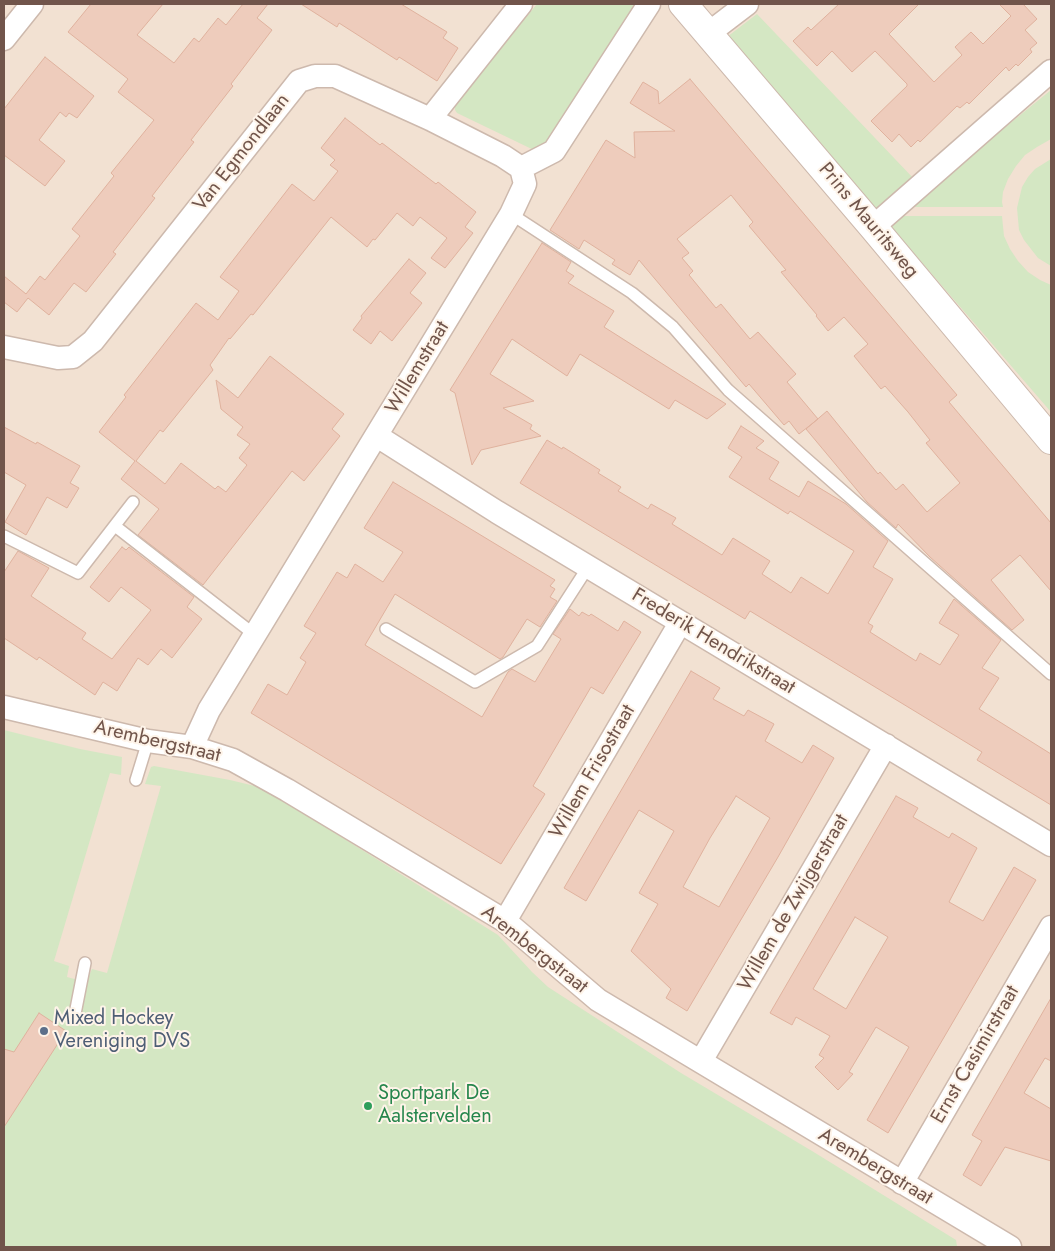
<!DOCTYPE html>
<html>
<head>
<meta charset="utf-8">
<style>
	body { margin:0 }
	#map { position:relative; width:1055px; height:1251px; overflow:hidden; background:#fbefe3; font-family:Jost,sans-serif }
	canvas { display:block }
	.frame { position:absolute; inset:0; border:5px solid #71554b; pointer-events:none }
</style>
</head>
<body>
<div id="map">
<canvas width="1055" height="1251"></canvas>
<div class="frame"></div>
</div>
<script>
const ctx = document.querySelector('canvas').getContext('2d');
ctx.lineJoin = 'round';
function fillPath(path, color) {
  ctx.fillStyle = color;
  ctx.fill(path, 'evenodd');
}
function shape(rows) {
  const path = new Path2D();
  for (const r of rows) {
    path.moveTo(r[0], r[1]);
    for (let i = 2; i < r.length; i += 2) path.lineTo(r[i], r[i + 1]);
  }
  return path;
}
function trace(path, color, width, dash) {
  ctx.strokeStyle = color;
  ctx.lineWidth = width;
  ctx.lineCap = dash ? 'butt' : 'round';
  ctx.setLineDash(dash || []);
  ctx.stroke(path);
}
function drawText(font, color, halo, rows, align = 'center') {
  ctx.font = font + ' Jost,sans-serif';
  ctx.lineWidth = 4;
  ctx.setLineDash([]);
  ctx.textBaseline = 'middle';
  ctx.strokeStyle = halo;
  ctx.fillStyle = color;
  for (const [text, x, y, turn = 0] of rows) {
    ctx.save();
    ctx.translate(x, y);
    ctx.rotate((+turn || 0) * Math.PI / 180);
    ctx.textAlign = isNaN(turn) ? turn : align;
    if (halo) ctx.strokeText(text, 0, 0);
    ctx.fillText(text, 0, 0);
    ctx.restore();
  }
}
fillPath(shape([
	[4,4,1051,4,1051,1247,4,1247]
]), '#f2e1d2');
fillPath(shape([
	[537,4,635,4,540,153,457,113,455,110,455,106,466,91],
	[757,14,914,179,873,214,723,40],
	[1051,90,1051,139,1037,147,1025,155,1016,166,1008,179,1003,192,1002,202,1003,207,907,207],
	[1051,159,1051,266,1038,258,1024,240,1019,230,1017,208,1022,187,1028,177,1035,169],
	[894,216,1002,216,1004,236,1010,249,1018,261,1028,272,1040,280,1051,285,1051,412,892,228],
	[4,730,80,749,122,757,121,775,110,773,54,961,69,966,67,977,86,982,92,969,107,973,161,786,145,784,151,767,154,766,230,780,263,788,498,935,532,972,548,987,681,1073,812,1151,956,1240,957,1246,4,1247]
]), '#d4e7c3');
const building = shape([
	[91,4,163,4,137,35,174,63,194,38,199,42,218,18,226,25,243,4,268,4,257,18,272,30,231,84,233,86,191,140,194,142,152,196,155,198,113,252,116,254,86,292,74,283,49,315,28,298,17,312,4,302,4,276,26,294,40,276,45,280,80,236,72,229,114,176,111,173,154,120,118,92,128,79,68,32,91,4],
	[301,4,401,4,447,32,443,38,458,48,437,81,399,57,397,60,339,23,337,27,301,4],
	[839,4,919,4,889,34,934,82,962,55,955,47,971,32,983,44,1011,16,999,4,1023,4,1037,19,1025,30,1037,43,1030,49,1032,52,1018,66,1016,64,1009,71,1006,67,969,104,967,102,960,108,957,106,920,142,918,140,911,147,899,134,892,142,871,121,907,86,907,84,875,51,852,72,832,51,817,66,793,41,808,27,811,30,839,4],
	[45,57,94,96,77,118,69,113,66,117,60,112,39,140,65,161,45,186,4,155,4,109,45,57],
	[690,79,957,395,949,402,1051,523,1051,591,1020,555,991,580,1024,620,1012,630,930,557,898,524,896,528,867,502,806,429,827,411,878,474,880,472,896,490,903,484,927,512,960,483,926,443,930,440,908,412,885,386,881,389,854,356,868,344,844,317,828,331,816,316,817,315,781,272,786,270,749,226,753,222,731,195,677,239,689,253,682,258,693,271,689,275,716,308,721,304,750,339,758,332,796,374,787,382,818,419,799,434,789,421,784,425,749,384,746,387,639,260,630,275,612,264,615,260,584,240,579,249,550,230,606,140,635,158,634,132,675,131,630,103,643,82,658,91,659,104,690,79],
	[345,118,380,145,382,143,436,184,438,182,476,212,465,227,473,233,445,268,431,258,447,238,420,217,413,226,397,213,375,240,373,239,367,247,331,217,253,315,251,314,230,339,229,338,210,365,213,370,163,432,160,430,136,461,165,484,181,463,215,489,218,486,226,492,247,465,239,458,250,444,237,435,243,427,221,409,216,380,238,398,270,356,344,414,332,429,340,436,304,481,292,471,203,585,138,535,159,509,121,479,135,461,99,432,126,397,124,395,196,303,218,320,239,291,220,277,292,184,314,201,338,171,330,165,335,160,321,148,345,118],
	[542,243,571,262,566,271,574,276,568,283,614,311,604,327,726,404,707,419,675,400,669,409,580,354,567,376,512,339,490,374,534,401,503,408,532,425,530,429,541,436,481,450,472,465,455,393,450,390,542,243],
	[409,259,426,273,410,293,422,303,392,341,380,331,371,344,353,330,362,318,361,316,409,259],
	[741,426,764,441,756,448,779,462,769,479,799,497,808,481,846,504,888,541,873,567,893,579,868,623,873,626,870,632,916,661,920,653,940,665,959,635,939,623,954,599,1001,640,982,668,999,678,979,709,1051,754,1051,805,977,760,982,752,908,707,750,611,745,619,520,483,547,440,562,449,563,447,600,470,598,473,621,487,618,491,648,509,651,504,676,518,672,524,722,555,733,538,770,561,762,574,791,593,801,577,828,594,854,551,790,511,788,514,729,477,742,457,728,448,741,426],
	[4,427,36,444,37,442,80,466,70,483,79,488,67,508,47,497,26,535,5,522,26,485,4,472,4,427],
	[393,482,555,580,550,586,555,589,550,597,557,601,540,627,527,619,503,657,500,659,395,594,365,645,482,717,508,672,512,669,535,682,561,639,553,634,570,609,579,616,582,612,589,616,591,614,618,631,624,621,641,632,603,694,591,687,533,786,545,794,501,864,251,713,268,684,287,695,306,662,300,658,316,633,304,626,337,572,347,578,355,564,383,582,403,552,364,528,393,482],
	[122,547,126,550,129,547,194,597,187,607,202,619,172,658,161,649,148,665,138,658,117,691,103,682,95,695,39,657,37,660,4,638,4,572,18,551,49,568,31,596,86,633,82,639,112,659,151,610,121,587,109,602,90,587,122,547],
	[691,671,720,688,713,699,744,716,748,710,774,724,765,741,802,763,813,745,834,758,778,857,687,1011,666,998,671,989,631,951,658,904,639,893,674,831,639,810,586,901,564,888,691,671],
	[736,796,770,818,719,907,683,887,710,838,736,796],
	[896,796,918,808,913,817,949,838,952,833,977,848,949,902,983,921,1014,867,1036,880,888,1133,867,1120,909,1047,876,1027,849,1072,853,1074,838,1090,815,1067,824,1058,819,1055,830,1036,796,1017,792,1025,770,1013,896,796],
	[855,917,888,937,846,1009,813,989,855,917],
	[1051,998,1051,1061,1045,1058,1024,1093,1051,1109,1051,1161,1005,1147,981,1186,963,1175,982,1141,972,1135,1051,998],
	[39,1013,66,1031,4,1127,4,1049,14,1052,39,1013]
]);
fillPath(building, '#eeccbc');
trace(building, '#e0b29e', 1);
const service = shape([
	[511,214,632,293,673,327,728,390,1051,674],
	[115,526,255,635],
	[4,536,78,573,133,502],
	[386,629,475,682,537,646,588,567],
	[136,780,148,741],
	[74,1019,85,963]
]);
const minor = shape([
	[709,33,747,4],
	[4,39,32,4],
	[430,119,521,4],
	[873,227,1051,71],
	[4,347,58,358,73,357,93,341,299,81,315,76,335,76,430,119,503,156,521,168],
	[377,436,497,512,1051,845],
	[4,707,148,741,192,747,233,760,287,790,505,921,598,1000,1010,1247],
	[192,747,209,710,511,214,525,184,521,168,554,151,649,4],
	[505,921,680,623],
	[701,1061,886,745],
	[902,1183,1051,927]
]);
const tertiary = shape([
	[683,4,873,227,1051,440]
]);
trace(service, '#cdb9ad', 14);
trace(minor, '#cdb9ad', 25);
trace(tertiary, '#cdb9ad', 30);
trace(service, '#fff', 11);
trace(minor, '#fff', 22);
trace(tertiary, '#fff', 28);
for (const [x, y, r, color] of [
	[44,1031,5,"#5c6f8a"],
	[368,1106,5,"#2e9e5b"]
]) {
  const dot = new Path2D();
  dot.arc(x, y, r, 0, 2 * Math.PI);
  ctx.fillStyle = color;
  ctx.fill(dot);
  trace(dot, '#fef4e9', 2);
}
drawText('20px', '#71554b', '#fef4e9', [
	["Van Egmondlaan",242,153,-52],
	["Prins Mauritsweg",868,221,50],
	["Willemstraat",418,368,-59],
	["Frederik Hendrikstraat",713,642,31],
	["Arembergstraat",157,742,13],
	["Willem Frisostraat",593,772,-60],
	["Willem de Zwijgerstraat",794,903,-60],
	["Arembergstraat",534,950,38],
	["Ernst Casimirstraat",976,1055,-60],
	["Arembergstraat",875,1167,31]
]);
drawText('20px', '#4e5e75', '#fef4e9', [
	["Mixed Hockey",54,1019],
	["Vereniging DVS",54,1042]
], 'left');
drawText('20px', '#27864d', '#fef4e9', [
	["Sportpark De",378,1094],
	["Aalstervelden",378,1117]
], 'left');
</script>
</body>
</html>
